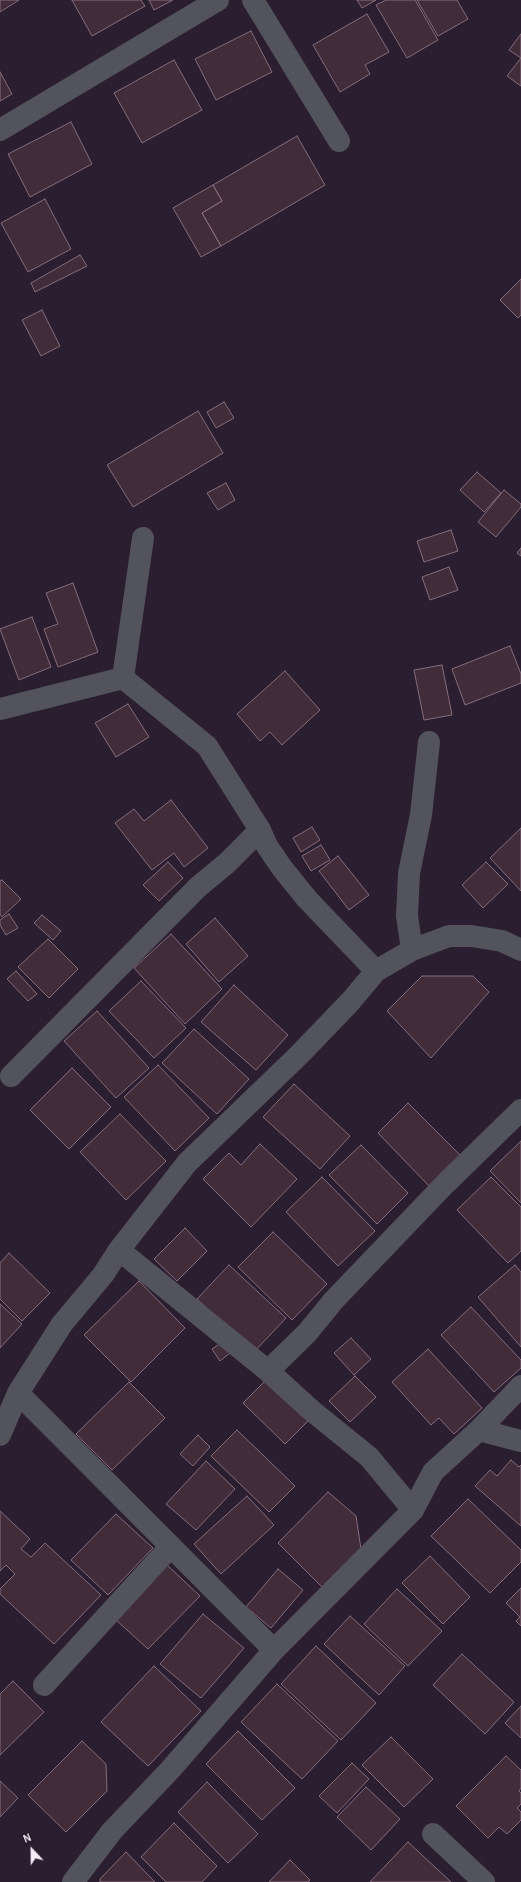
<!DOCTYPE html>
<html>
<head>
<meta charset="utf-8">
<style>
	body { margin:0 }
	#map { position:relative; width:521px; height:1882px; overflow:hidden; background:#2a1e30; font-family:Karla,sans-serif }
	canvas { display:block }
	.north { position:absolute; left:12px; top:1830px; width:40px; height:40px; -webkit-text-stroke:3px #211526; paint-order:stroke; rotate:338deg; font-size:11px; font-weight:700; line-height:16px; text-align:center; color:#f5ecf9 }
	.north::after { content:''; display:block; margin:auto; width:14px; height:18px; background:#f5ecf9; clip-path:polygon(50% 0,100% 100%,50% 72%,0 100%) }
</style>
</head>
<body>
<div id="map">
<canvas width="521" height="1882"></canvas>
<div class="north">N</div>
</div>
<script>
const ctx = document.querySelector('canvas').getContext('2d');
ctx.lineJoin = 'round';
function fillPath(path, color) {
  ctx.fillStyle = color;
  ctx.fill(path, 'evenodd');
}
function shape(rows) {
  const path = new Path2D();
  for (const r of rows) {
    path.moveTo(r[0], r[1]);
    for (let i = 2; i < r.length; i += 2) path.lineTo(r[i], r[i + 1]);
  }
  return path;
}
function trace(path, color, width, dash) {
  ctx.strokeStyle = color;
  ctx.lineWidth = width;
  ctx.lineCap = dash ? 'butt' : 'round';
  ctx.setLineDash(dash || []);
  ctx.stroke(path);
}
const building = shape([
	[0,0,19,0,0,12,0,0],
	[72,0,141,0,145,6,92,36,72,0],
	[149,0,173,0,154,10,149,0],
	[357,0,376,0,362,8,357,0],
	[386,0,415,0,438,40,407,58,376,5,386,0],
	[417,0,457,0,468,19,438,36,417,0],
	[367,14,389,52,365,65,370,74,340,92,313,45,367,14],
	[251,31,272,72,216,100,195,59,251,31],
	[521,34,521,86,507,76,521,58,509,50,521,34],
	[174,60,202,110,142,143,114,93,174,60],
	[0,72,12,94,0,101,0,72],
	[71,122,92,164,30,197,8,154,71,122],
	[297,136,325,185,221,246,202,213,222,201,213,185,297,136],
	[213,185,222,201,202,213,221,246,201,257,173,208,213,185],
	[45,199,71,249,28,272,1,223,45,199],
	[80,255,87,266,35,292,31,283,80,255],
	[521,279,521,315,518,318,500,300,521,279],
	[42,310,60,346,41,356,22,320,42,310],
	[224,402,234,418,216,428,207,412,224,402],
	[198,411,223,453,133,507,107,465,198,411],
	[477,472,501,493,484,512,460,490,477,472],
	[226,483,235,500,218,510,207,493,226,483],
	[504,490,521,504,521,507,496,537,478,522,504,490],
	[451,530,458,551,424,562,417,541,451,530],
	[521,548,521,556,517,553,521,548],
	[449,567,458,590,430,600,422,577,449,567],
	[73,583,98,652,58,667,44,629,58,624,46,593,73,583],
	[32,617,51,667,19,680,0,629,32,617],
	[510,646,521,674,521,683,465,705,452,669,510,646],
	[442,665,452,715,424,720,414,670,442,665],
	[285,671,320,710,282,745,270,732,260,741,237,714,285,671],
	[128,704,149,737,116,757,95,723,128,704],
	[171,800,208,848,184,867,174,853,152,870,115,823,134,809,144,821,171,800],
	[312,827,320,840,301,852,293,838,312,827],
	[521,828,521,891,490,858,521,828],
	[321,845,330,860,311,871,302,856,321,845],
	[338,856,369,895,349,910,319,871,338,856],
	[168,862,183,878,159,901,143,885,168,862],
	[486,862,508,884,483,908,462,885,486,862],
	[2,880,21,899,2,917,0,914,0,881,2,880],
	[9,914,18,928,6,935,0,925,0,920,9,914],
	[42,915,61,931,53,940,34,923,42,915],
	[215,918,248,956,219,982,186,944,215,918],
	[171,934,222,989,185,1024,134,968,171,934],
	[48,939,78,969,49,998,18,967,48,939],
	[16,971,37,994,28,1001,7,979,16,971],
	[422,976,473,976,489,992,431,1058,387,1011,422,976],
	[141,981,186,1028,154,1058,109,1011,141,981],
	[234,985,288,1035,256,1070,201,1022,234,985],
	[97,1011,149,1068,116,1098,64,1041,97,1011],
	[194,1029,249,1079,217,1114,162,1063,194,1029],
	[158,1065,209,1118,175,1151,124,1097,158,1065],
	[72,1068,111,1107,69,1149,30,1110,72,1068],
	[294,1084,350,1136,320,1169,263,1117,294,1084],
	[408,1103,460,1155,429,1186,378,1133,408,1103],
	[120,1114,166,1161,126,1200,80,1152,120,1114],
	[521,1141,521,1203,490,1171,521,1141],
	[260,1144,297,1179,251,1227,203,1179,229,1153,241,1165,260,1144],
	[361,1145,408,1193,377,1224,329,1175,361,1145],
	[322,1177,375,1231,338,1266,286,1212,322,1177],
	[491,1177,521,1207,521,1251,508,1263,457,1210,491,1177],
	[185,1228,207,1251,177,1281,154,1259,185,1228],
	[273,1232,327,1284,292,1320,238,1267,273,1232],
	[9,1253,50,1293,22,1321,0,1299,0,1263,9,1253],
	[229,1265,286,1318,254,1352,197,1299,229,1265],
	[515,1265,521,1272,521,1347,478,1297,515,1265],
	[139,1281,185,1328,131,1382,84,1335,139,1281],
	[0,1304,22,1324,0,1348,0,1304],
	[471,1307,521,1360,521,1368,494,1392,441,1335,471,1307],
	[351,1338,371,1359,354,1375,334,1353,351,1338],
	[223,1342,230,1353,220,1361,212,1349,223,1342],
	[428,1349,482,1408,454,1434,439,1418,431,1425,392,1382,428,1349],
	[355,1376,376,1397,350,1422,329,1401,355,1376],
	[267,1379,309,1420,285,1444,243,1403,267,1379],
	[129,1382,165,1418,112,1470,76,1434,129,1382],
	[237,1430,295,1486,269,1512,211,1456,237,1430],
	[198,1435,210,1447,193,1466,180,1454,198,1435],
	[511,1460,519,1467,521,1465,521,1526,475,1486,490,1470,497,1476,511,1460],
	[206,1461,235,1489,196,1530,166,1504,206,1461],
	[328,1492,356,1516,361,1549,324,1589,278,1543,328,1492],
	[247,1496,274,1525,221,1574,194,1544,247,1496],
	[468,1499,521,1550,521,1562,490,1593,431,1536,468,1499],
	[0,1511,30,1539,21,1549,31,1557,45,1543,101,1595,54,1644,0,1594,0,1589,15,1574,6,1565,0,1571,0,1511],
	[116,1514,153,1548,108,1595,71,1560,116,1514],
	[430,1556,470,1597,443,1624,402,1583,430,1556],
	[167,1565,200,1596,148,1649,115,1619,167,1565],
	[278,1569,303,1590,271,1628,246,1607,278,1569],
	[521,1588,521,1626,516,1621,520,1617,506,1603,521,1588],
	[397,1589,442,1631,408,1666,364,1624,397,1589],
	[203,1614,244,1648,201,1698,160,1664,203,1614],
	[350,1616,405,1666,379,1695,324,1644,350,1616],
	[316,1646,376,1703,341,1740,281,1684,316,1646],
	[462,1654,514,1702,485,1734,433,1685,462,1654],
	[154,1666,201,1711,148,1766,101,1722,154,1666],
	[13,1681,44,1712,0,1755,0,1694,13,1681],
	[277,1684,338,1741,302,1779,241,1722,277,1684],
	[521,1706,521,1738,505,1723,521,1706],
	[238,1731,295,1788,262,1820,206,1764,238,1731],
	[391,1737,433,1779,404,1807,362,1765,391,1737],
	[82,1741,106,1764,107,1791,66,1832,28,1795,82,1741],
	[506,1756,521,1770,521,1788,519,1791,521,1793,521,1804,517,1808,521,1812,521,1820,507,1834,499,1827,488,1838,456,1806,506,1756],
	[352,1763,369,1779,337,1813,319,1796,352,1763],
	[0,1781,18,1798,0,1817,0,1781],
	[207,1782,258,1834,228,1863,178,1812,207,1782],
	[366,1787,400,1819,371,1850,337,1817,366,1787],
	[174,1823,217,1866,202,1882,166,1882,141,1857,174,1823],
	[408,1842,451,1882,370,1882,408,1842],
	[126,1852,155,1882,100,1882,100,1879,126,1852],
	[290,1860,310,1880,308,1882,269,1882,290,1860]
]);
fillPath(building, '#412c3a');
trace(building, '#856d7c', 1);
trace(shape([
	[253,0,339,141],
	[0,130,218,0],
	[123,678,143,538],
	[0,709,123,678,207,746,260,830],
	[412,950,407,916,409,873,421,815,429,742],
	[11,1076,198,887,227,863,260,830,267,846,282,868,307,899,376,971],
	[119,1250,268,1371],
	[18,1393,274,1650],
	[479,1430,521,1386],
	[0,1435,18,1393,62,1324,103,1275,119,1250,187,1163,299,1055,350,1002,376,971,412,950,449,936,472,936,502,941,521,950],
	[413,1510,369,1457,311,1410,268,1371,307,1333,334,1300,445,1184,521,1110],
	[44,1685,171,1546],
	[433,1834,484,1882],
	[73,1882,112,1831,170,1770,274,1650,413,1510,433,1472,479,1430,521,1441]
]), '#53535d', 22);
</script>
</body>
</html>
